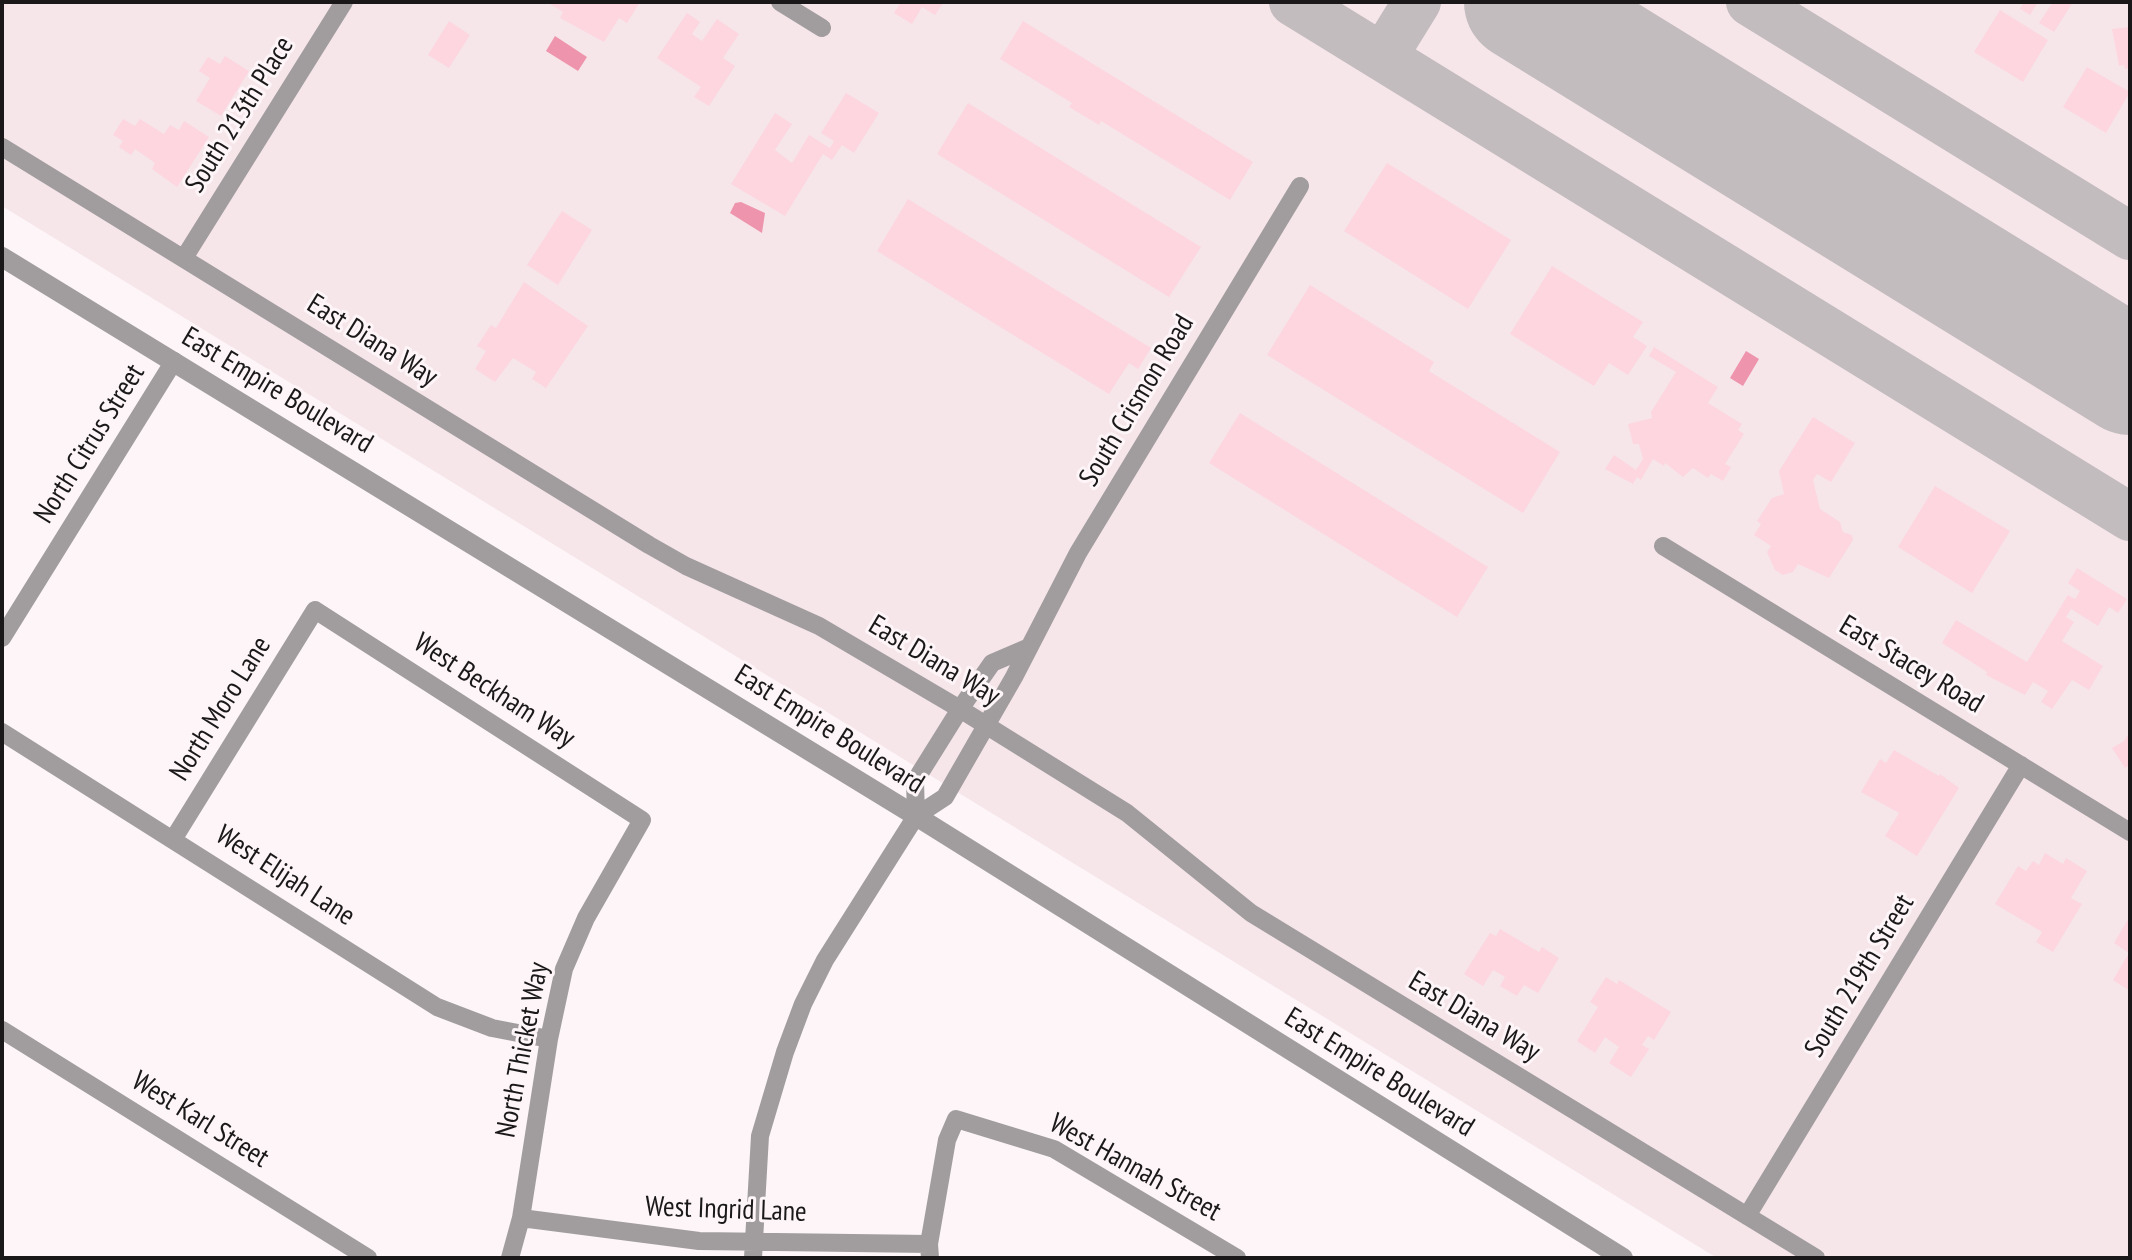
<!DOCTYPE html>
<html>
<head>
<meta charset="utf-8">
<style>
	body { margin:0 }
	#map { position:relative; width:2132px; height:1260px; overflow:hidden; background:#fdf5f7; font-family:"PT Sans Narrow",sans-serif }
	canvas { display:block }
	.frame { position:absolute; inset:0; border:4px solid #1a1818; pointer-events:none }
</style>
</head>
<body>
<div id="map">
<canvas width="2132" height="1260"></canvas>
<div class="frame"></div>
</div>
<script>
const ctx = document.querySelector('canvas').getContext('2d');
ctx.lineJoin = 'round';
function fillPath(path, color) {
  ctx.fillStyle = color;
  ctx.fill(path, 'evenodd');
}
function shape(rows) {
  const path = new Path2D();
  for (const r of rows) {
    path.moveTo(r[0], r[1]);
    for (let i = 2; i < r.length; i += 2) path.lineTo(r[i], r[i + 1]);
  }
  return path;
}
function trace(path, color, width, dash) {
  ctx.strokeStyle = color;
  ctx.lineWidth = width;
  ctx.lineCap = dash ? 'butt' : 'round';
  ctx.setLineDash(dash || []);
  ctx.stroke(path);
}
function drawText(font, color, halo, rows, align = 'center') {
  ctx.font = font + ' "PT Sans Narrow",sans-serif';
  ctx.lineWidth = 6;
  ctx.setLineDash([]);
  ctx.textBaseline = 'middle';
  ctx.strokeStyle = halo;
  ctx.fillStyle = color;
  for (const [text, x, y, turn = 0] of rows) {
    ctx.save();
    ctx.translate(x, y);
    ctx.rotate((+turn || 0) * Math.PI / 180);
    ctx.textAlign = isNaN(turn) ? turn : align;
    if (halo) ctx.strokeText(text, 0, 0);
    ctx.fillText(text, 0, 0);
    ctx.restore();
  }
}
fillPath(shape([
	[2,2,2130,2,2130,1258,1717,1258,2,206]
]), '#f6e6ea');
fillPath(shape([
	[555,36,587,57,578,71,546,51],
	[741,202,765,213,762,233,730,213,735,203],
	[1746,351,1759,359,1743,386,1730,378]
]), '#ee94ad');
trace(shape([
	[1293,2,2130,517],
	[1750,2,2130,236],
	[1383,57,1417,2]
]), '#c3bcbe', 48);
trace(shape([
	[1523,2,2130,376]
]), '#c3bcbe', 118);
fillPath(shape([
	[547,2,640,2,627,23,619,18,604,42,560,18,563,12],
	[901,2,944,2,935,15,922,7,912,24,894,13],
	[2024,2,2038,2,2030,15,2020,9],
	[2053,2,2073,2,2054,32,2039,23],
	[2000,10,2048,40,2023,82,1974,52],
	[687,13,700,22,692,34,702,41,717,19,739,34,723,58,735,66,709,106,694,97,701,87,657,58],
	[449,21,470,35,449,68,428,55],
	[1023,21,1253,162,1230,200,1101,121,1099,125,1069,107,1072,103,1000,59],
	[2130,27,2130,68,2125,69,2124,65,2119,66,2112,29],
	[225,56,249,71,221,116,196,101,210,78,199,71,208,57,220,64],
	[2087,67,2130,92,2106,133,2063,107],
	[846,93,879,113,854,153,842,145,832,160,823,154,785,216,731,184,775,113,792,124,775,150,792,163,809,135,830,148,834,141,821,133],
	[968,103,1201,247,1169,297,937,154],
	[123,119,135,126,140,119,164,134,170,125,179,130,184,121,209,137,177,187,152,169,155,163,135,149,131,155,119,147,123,141,113,135],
	[1387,163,1511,240,1468,309,1344,231],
	[908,199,1151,348,1138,369,1129,363,1109,394,877,251],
	[562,211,592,230,558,285,527,265],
	[1552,266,1643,322,1633,337,1647,346,1628,375,1609,363,1594,386,1510,334],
	[524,282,588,326,546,388,532,379,536,372,513,358,495,382,475,369,486,351,477,346,491,325,496,328],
	[1310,285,1434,362,1429,371,1560,452,1523,513,1267,355],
	[1654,347,1718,387,1708,403,1742,424,1738,430,1744,434,1725,464,1731,467,1723,481,1711,474,1708,478,1693,468,1683,477,1665,463,1664,466,1653,459,1641,480,1637,477,1633,484,1605,469,1614,455,1636,470,1643,459,1639,444,1633,444,1628,424,1652,418,1651,412,1676,372,1649,356],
	[1240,413,1488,567,1457,617,1209,463],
	[1813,417,1855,443,1831,482,1817,474,1813,480,1820,509,1840,522,1843,532,1852,535,1853,540,1829,578,1798,564,1793,572,1783,575,1775,570,1767,552,1771,546,1754,535,1761,524,1757,521,1772,498,1784,494,1779,471],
	[1935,486,2010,531,1972,593,1898,547],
	[2077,568,2127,599,2118,613,2109,607,2098,626,2071,609,2066,617,2074,622,2062,641,2103,666,2089,690,2072,680,2052,709,2041,702,2048,691,2033,682,2025,695,1986,675,1987,672,1942,643,1956,620,2027,662,2068,595,2075,599,2080,591,2068,583],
	[2130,732,2130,765,2125,768,2112,748,2124,741],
	[1894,750,1939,776,1940,774,1959,788,1917,856,1885,836,1899,813,1861,792,1880,759,1886,763],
	[2045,853,2063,864,2066,858,2087,871,2071,898,2082,904,2053,952,2036,942,2042,932,1995,904,2018,866,2026,871,2033,861,2039,865],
	[2130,916,2130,991,2113,980,2129,953,2114,943],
	[1500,929,1539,952,1542,947,1559,958,1538,993,1524,985,1517,996,1500,986,1505,977,1493,970,1483,986,1464,974,1490,933,1496,936],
	[1606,977,1617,984,1619,980,1671,1012,1654,1040,1648,1036,1642,1045,1649,1049,1631,1077,1609,1063,1619,1047,1605,1037,1595,1053,1577,1041,1598,1007,1590,1002]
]), '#fdd6e0');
trace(shape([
	[780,2,822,28],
	[2,147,649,545,686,566,819,626,960,709,1127,813,1251,913,1816,1258],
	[184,258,344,2],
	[1663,546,2130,832],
	[2,638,174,361],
	[2,732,437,1007,492,1028,549,1039],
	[916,816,915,781,960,709,992,663,1027,648],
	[174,838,315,610,642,820,586,918,564,969,549,1039,521,1218,510,1258],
	[2,1030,368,1258],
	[1747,1216,2021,765],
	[521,1218,699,1241,929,1244],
	[753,1258,760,1136,785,1052,803,1004,825,960,916,816,945,797,1014,677,1078,553,1300,186],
	[930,1258,929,1244,947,1140,956,1119,1054,1149,1237,1258]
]), '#a19d9e', 18);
trace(shape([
	[2,257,916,816,1623,1258]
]), '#a19d9e', 20);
drawText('28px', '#1a1818', '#fdf5f7', [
	["South 213th Place",240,115,-58],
	["East Diana Way",372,341,32],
	["East Empire Boulevard",277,391,31],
	["South Crismon Road",1137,401,-59],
	["North Citrus Street",90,444,-58],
	["East Diana Way",934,661,31],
	["East Stacey Road",1911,665,31],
	["West Beckham Way",494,691,33],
	["North Moro Lane",221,709,-58],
	["East Empire Boulevard",829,730,32],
	["West Elijah Lane",285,876,33],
	["South 219th Street",1860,976,-59],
	["East Diana Way",1474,1017,31],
	["North Thicket Way",523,1050,-79],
	["East Empire Boulevard",1379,1073,32],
	["West Karl Street",200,1120,32],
	["West Hannah Street",1135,1168,29],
	["West Ingrid Lane",726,1210,2]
]);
</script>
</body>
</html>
